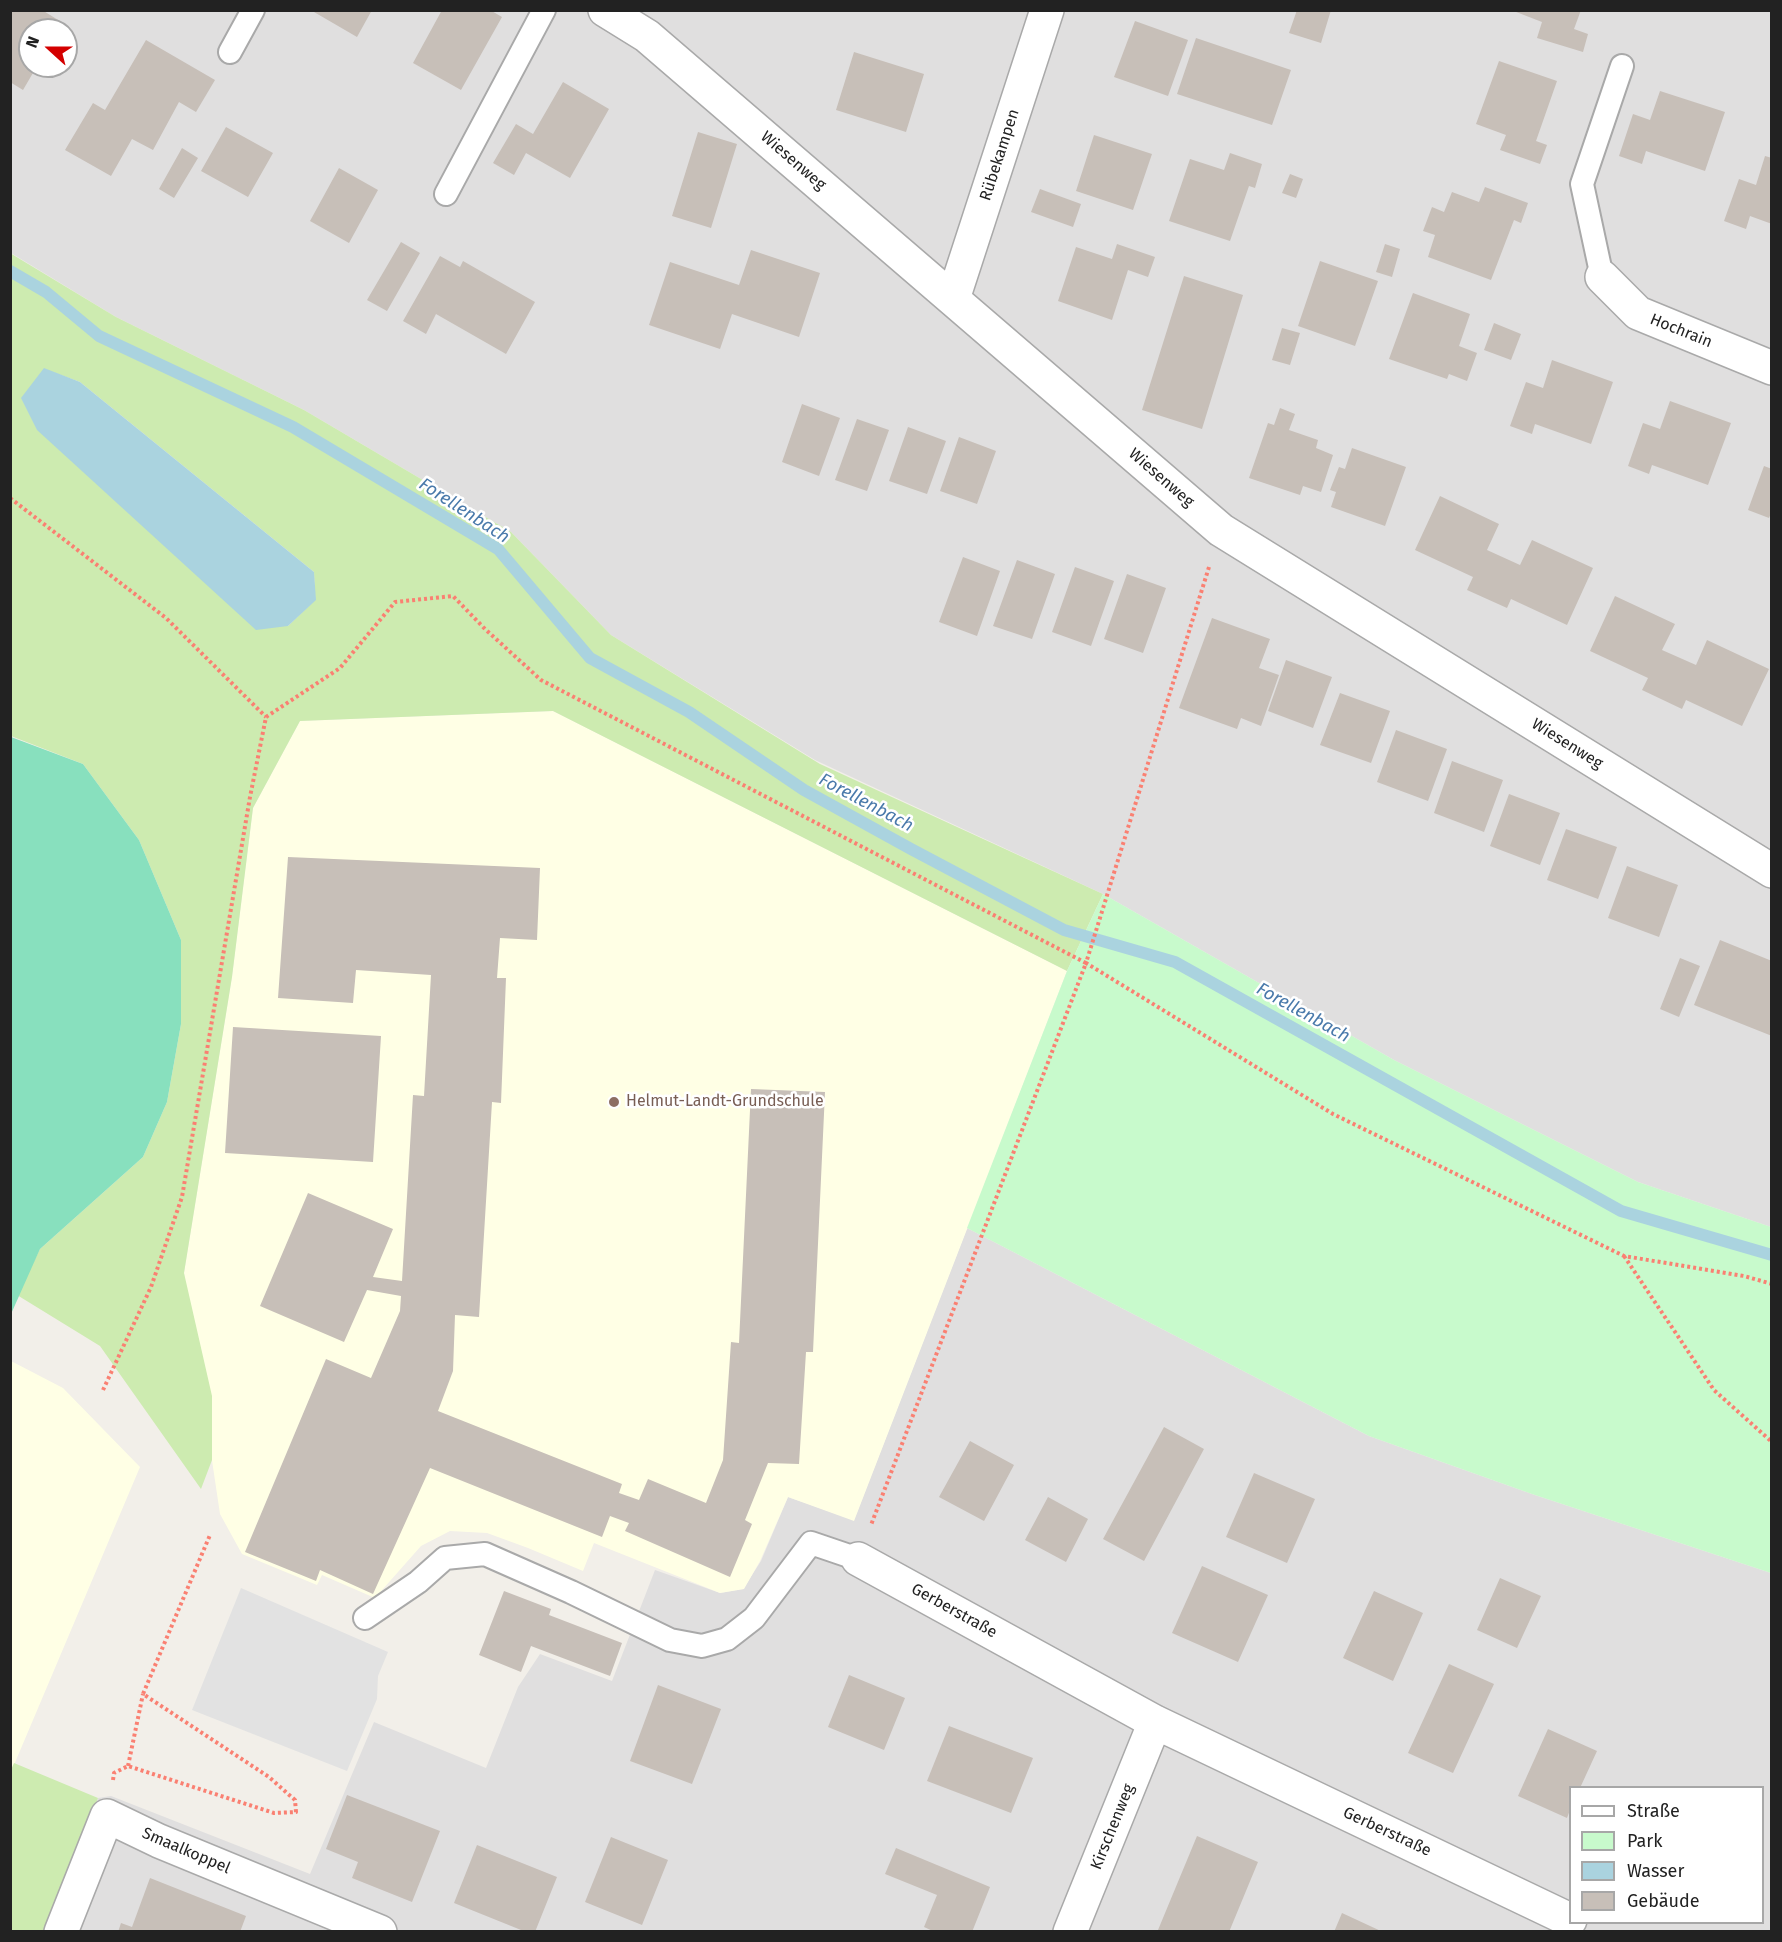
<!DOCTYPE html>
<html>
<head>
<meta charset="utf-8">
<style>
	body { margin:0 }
	#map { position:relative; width:1782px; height:1942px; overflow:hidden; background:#f2efe9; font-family:"Fira Sans",sans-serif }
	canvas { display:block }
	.frame { position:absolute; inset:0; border:12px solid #222; pointer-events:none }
	.legend { position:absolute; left:1569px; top:1786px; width:195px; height:138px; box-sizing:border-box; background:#fff; border:2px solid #a7a7a7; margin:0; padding:8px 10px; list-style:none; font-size:18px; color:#222 }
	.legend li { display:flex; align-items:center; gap:12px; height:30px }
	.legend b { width:30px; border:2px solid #a7a7a7 }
	.north { position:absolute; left:18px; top:18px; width:60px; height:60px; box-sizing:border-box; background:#fff; border:2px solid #a7a7a7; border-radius:50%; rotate:291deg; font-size:16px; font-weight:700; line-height:24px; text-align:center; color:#222 }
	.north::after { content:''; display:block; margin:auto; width:21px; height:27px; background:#d40000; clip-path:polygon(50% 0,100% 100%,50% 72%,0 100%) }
</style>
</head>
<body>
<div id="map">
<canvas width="1782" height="1942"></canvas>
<div class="frame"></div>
<ul class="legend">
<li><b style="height:8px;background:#fff"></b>Straße</li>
<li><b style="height:16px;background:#c8facc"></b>Park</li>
<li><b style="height:16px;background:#aad3df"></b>Wasser</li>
<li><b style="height:16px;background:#c7bfb8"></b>Gebäude</li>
</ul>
<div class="north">N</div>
</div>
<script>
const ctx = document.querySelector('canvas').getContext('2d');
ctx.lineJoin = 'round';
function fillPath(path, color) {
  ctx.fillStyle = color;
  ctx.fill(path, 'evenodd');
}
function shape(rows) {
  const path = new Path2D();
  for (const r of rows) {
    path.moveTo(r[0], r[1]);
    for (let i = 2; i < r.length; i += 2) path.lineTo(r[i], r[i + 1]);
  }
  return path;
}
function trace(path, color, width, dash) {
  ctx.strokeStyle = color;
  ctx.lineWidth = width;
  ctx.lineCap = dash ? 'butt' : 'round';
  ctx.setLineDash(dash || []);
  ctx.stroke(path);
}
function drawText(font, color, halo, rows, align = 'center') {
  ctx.font = font + ' "Fira Sans",sans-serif';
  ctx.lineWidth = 5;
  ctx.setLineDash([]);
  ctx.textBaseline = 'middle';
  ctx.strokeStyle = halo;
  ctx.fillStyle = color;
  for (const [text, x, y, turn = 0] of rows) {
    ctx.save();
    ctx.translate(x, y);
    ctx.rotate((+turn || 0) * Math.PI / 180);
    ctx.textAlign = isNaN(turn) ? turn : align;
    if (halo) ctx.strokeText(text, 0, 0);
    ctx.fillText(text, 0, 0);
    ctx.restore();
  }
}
fillPath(shape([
	[10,11,1771,11,1771,1227,1638,1182,1394,1060,1103,894,815,760,611,635,511,532,304,410,116,317,11,253],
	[30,30,66,30,66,66,30,66],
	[967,1228,1369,1436,1532,1494,1771,1573,1771,1931,44,1932,98,1798,111,1796,310,1874,374,1722,486,1768,518,1687,540,1654,612,1681,655,1570,720,1593,743,1589,761,1561,788,1497,854,1520],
	[1570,1788,1762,1788,1762,1922,1570,1922]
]), '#e0dfdf');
fillPath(shape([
	[553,711,1067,971,854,1521,788,1497,760,1561,744,1589,720,1593,594,1543,583,1571,528,1548,487,1533,450,1531,421,1546,375,1598,322,1575,317,1585,242,1554,220,1514,184,1273,232,977,253,808,300,721],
	[11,1361,63,1388,140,1467,11,1772]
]), '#ffffe5');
fillPath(shape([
	[10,253,116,317,304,410,511,532,611,635,820,764,1103,894,1067,971,553,711,300,721,253,808,232,977,184,1273,212,1396,212,1460,201,1489,100,1346,17,1295,40,1249,143,1157,167,1102,181,1024,181,940,139,840,83,764,11,736],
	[44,369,80,382,314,572,315,600,288,626],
	[14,1763,98,1798,44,1931,11,1932,10,1772]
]), '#cdebb0');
fillPath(shape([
	[1103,894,1394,1060,1638,1182,1771,1227,1771,1573,1532,1494,1369,1436,967,1228,1067,971]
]), '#c8facc');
fillPath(shape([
	[11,737,83,764,139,840,181,940,181,1024,167,1102,143,1157,40,1249,11,1314]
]), '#88e0be');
fillPath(shape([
	[241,1588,388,1652,378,1676,377,1699,347,1771,192,1710]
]), '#e2e2e2');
fillPath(shape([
	[44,368,80,382,314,572,316,600,288,626,256,630,37,430,21,398]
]), '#aad3df');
trace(shape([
	[10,271,46,292,99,336,293,427,498,549,590,658,689,712,804,790,911,849,1064,930,1175,962,1621,1211,1772,1255]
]), '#aad3df', 12);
fillPath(shape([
	[10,10,42,10,63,23,58,30,30,30,30,66,37,66,23,90,10,82],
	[315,10,372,10,357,37,314,12],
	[442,10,490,10,502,17,461,90,413,63],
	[1297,10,1331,10,1321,43,1289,33],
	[1511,10,1581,10,1574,29,1588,34,1583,52,1537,38,1542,22],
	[1135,21,1188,40,1168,96,1114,77],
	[1196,38,1291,70,1272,125,1177,94],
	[146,40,215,80,196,112,179,102,153,150,132,139,111,176,65,150,93,103,105,110],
	[854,52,924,74,906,132,836,110],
	[1499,61,1557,81,1536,141,1547,145,1540,164,1500,150,1506,135,1476,124],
	[563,82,609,109,570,178,526,153,514,175,493,163,516,124,533,134],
	[1660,91,1725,112,1705,171,1646,151,1642,164,1619,156,1633,114,1650,120],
	[226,127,273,153,248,197,201,171],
	[698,132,737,144,711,228,672,216],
	[1094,135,1152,154,1133,210,1076,191],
	[182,148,198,158,174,198,159,189],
	[1230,153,1262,164,1255,188,1249,186,1230,241,1169,221,1190,159,1224,170],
	[1765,156,1772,158,1772,224,1750,216,1746,229,1724,221,1739,179,1756,185],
	[339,168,378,190,349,243,310,221],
	[1290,174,1303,179,1296,198,1282,193],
	[1485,187,1528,203,1521,223,1514,220,1491,280,1428,257,1435,235,1423,231,1432,207,1444,212,1452,192,1479,202],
	[1040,189,1081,204,1073,227,1031,212],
	[401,242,420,253,387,311,367,300],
	[1117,244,1155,257,1148,277,1128,270,1112,320,1058,301,1076,247,1112,259],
	[1385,244,1400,249,1392,277,1376,272],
	[751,250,820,273,799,337,732,314,720,349,649,325,670,262,739,285],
	[440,256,460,267,463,261,535,302,506,354,436,314,426,334,403,321],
	[1320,261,1378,281,1355,346,1298,326],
	[1184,276,1243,295,1202,429,1142,410],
	[1413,293,1470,314,1459,346,1477,353,1467,381,1449,374,1447,379,1389,359],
	[1494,323,1521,334,1511,360,1484,350],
	[1282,328,1300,333,1290,365,1272,360],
	[1552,360,1613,382,1591,444,1535,424,1532,434,1510,426,1526,382,1543,388],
	[1670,401,1731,423,1708,485,1652,465,1649,474,1628,466,1643,423,1660,429],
	[802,404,840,418,819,476,782,462],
	[1280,408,1295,414,1289,430,1318,440,1316,448,1333,455,1321,492,1303,486,1300,495,1249,478,1268,423,1274,425],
	[857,419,889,430,867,491,835,480],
	[908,427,946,441,927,494,889,481],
	[959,437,996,451,977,504,940,491],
	[1352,448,1406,467,1385,526,1331,507,1336,492,1330,490,1339,467,1345,469],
	[1764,466,1772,469,1772,511,1769,518,1748,510],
	[1440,496,1499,524,1487,550,1520,565,1532,540,1593,568,1567,625,1511,599,1507,608,1467,590,1473,577,1415,550],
	[963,557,1000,571,977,636,939,622],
	[1017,560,1055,574,1032,639,993,626],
	[1075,567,1114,581,1091,646,1052,632],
	[1127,574,1166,588,1143,653,1104,639],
	[1615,596,1675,624,1662,650,1696,665,1707,640,1769,669,1742,726,1686,700,1682,709,1642,690,1648,678,1590,651],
	[1212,618,1270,639,1259,668,1279,675,1261,726,1241,718,1237,729,1179,708],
	[1286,660,1332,677,1313,728,1268,711],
	[1340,693,1390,711,1371,763,1320,745],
	[1396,730,1447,749,1428,801,1377,782],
	[1452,761,1503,780,1484,832,1434,813],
	[1509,794,1560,813,1540,865,1490,846],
	[1566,829,1617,847,1598,899,1547,880],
	[288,857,540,868,537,940,500,938,497,978,506,978,501,1103,492,1102,479,1317,455,1315,453,1371,438,1411,622,1484,619,1493,639,1500,648,1479,706,1503,723,1460,731,1342,739,1343,751,1089,825,1092,813,1352,806,1352,799,1464,768,1463,745,1520,752,1524,730,1577,625,1531,629,1523,610,1516,602,1537,430,1468,373,1594,320,1570,316,1581,245,1552,326,1359,371,1378,400,1311,401,1296,367,1290,344,1342,260,1306,308,1193,393,1229,373,1277,402,1281,413,1095,424,1096,431,975,356,970,353,1003,278,998],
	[1627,866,1678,885,1659,937,1608,918],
	[1720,940,1772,961,1772,1036,1694,1005],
	[1680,958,1700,966,1679,1017,1660,1009],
	[233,1027,381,1036,373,1162,225,1153],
	[1164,1427,1204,1449,1144,1561,1103,1539],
	[970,1441,1014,1465,984,1521,939,1497],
	[1254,1473,1315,1499,1287,1563,1226,1537],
	[1048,1497,1088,1519,1066,1562,1025,1540],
	[1202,1566,1268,1595,1238,1662,1172,1633],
	[1500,1578,1541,1596,1517,1648,1477,1630],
	[504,1591,551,1609,549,1615,622,1643,610,1676,531,1646,521,1672,479,1655],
	[1374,1591,1423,1613,1393,1681,1343,1658],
	[1449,1664,1494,1684,1453,1773,1408,1753],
	[849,1675,905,1698,884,1750,828,1727],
	[658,1685,721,1709,692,1784,630,1761],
	[949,1726,1033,1758,1011,1813,927,1781],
	[1548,1729,1597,1751,1580,1788,1570,1788,1570,1810,1567,1818,1518,1796],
	[347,1795,440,1831,412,1902,352,1878,358,1862,326,1849],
	[1197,1836,1258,1862,1229,1932,1161,1932,1158,1930],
	[611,1837,668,1860,642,1925,585,1902],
	[477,1845,557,1877,535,1932,526,1932,454,1903],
	[896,1848,990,1887,972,1932,935,1932,924,1927,937,1895,885,1874],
	[150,1878,246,1916,240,1932,118,1932,121,1923,132,1927],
	[1342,1913,1383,1932,1334,1932]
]), '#c7bfb8');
const service = shape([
	[230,52,253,10],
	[446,194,544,10],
	[1602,277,1582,184,1622,66],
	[365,1618,418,1582,445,1558,485,1554,571,1592,670,1640,702,1646,727,1639,754,1618,811,1543,858,1559]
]);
const minor = shape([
	[605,10,647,36,1221,530,1772,871],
	[1602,277,1638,313,1772,368],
	[953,299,1047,10],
	[858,1559,1155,1722,1570,1920],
	[61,1932,107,1816,159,1841,380,1932],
	[1070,1932,1155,1722]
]);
trace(service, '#a9a9a9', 26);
trace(minor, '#a9a9a9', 36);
trace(shape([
	[10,498,166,618,266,717],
	[1209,567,1086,963,1333,1114,1624,1256,1744,1276,1772,1284],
	[1624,1256,1714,1390,1772,1442],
	[103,1390,151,1287,182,1197,250,797,266,717,340,668,395,602,453,596,485,629,541,680,1086,963,871,1525],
	[128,1766,143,1694],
	[113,1780,114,1773,128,1766,274,1813,296,1812,295,1800,269,1777,143,1694,210,1535]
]), '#fa8072', 4, [3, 3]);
trace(service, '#fff', 22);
trace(minor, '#fff', 33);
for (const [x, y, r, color] of [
	[614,1102,6,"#8d6e63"]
]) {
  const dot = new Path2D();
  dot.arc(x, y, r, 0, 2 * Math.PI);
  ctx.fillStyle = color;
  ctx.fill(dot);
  trace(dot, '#fff', 2);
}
drawText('16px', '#222', '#fff', [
	["Rübekampen",1000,155,-72],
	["Wiesenweg",793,161,41],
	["Hochrain",1681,331,22],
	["Wiesenweg",1161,478,41],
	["Wiesenweg",1567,744,32],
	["Gerberstraße",954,1611,29],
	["Kirschenweg",1113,1827,-68],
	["Gerberstraße",1387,1832,25],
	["Smaalkoppel",186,1851,23]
]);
drawText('16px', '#785e54', '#fff', [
	["Helmut-Landt-Grundschule",626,1102]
], 'left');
drawText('italic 18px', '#4a7aab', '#fff', [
	["Forellenbach",464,511,33],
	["Forellenbach",866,803,28],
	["Forellenbach",1303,1013,29]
]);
</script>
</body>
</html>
